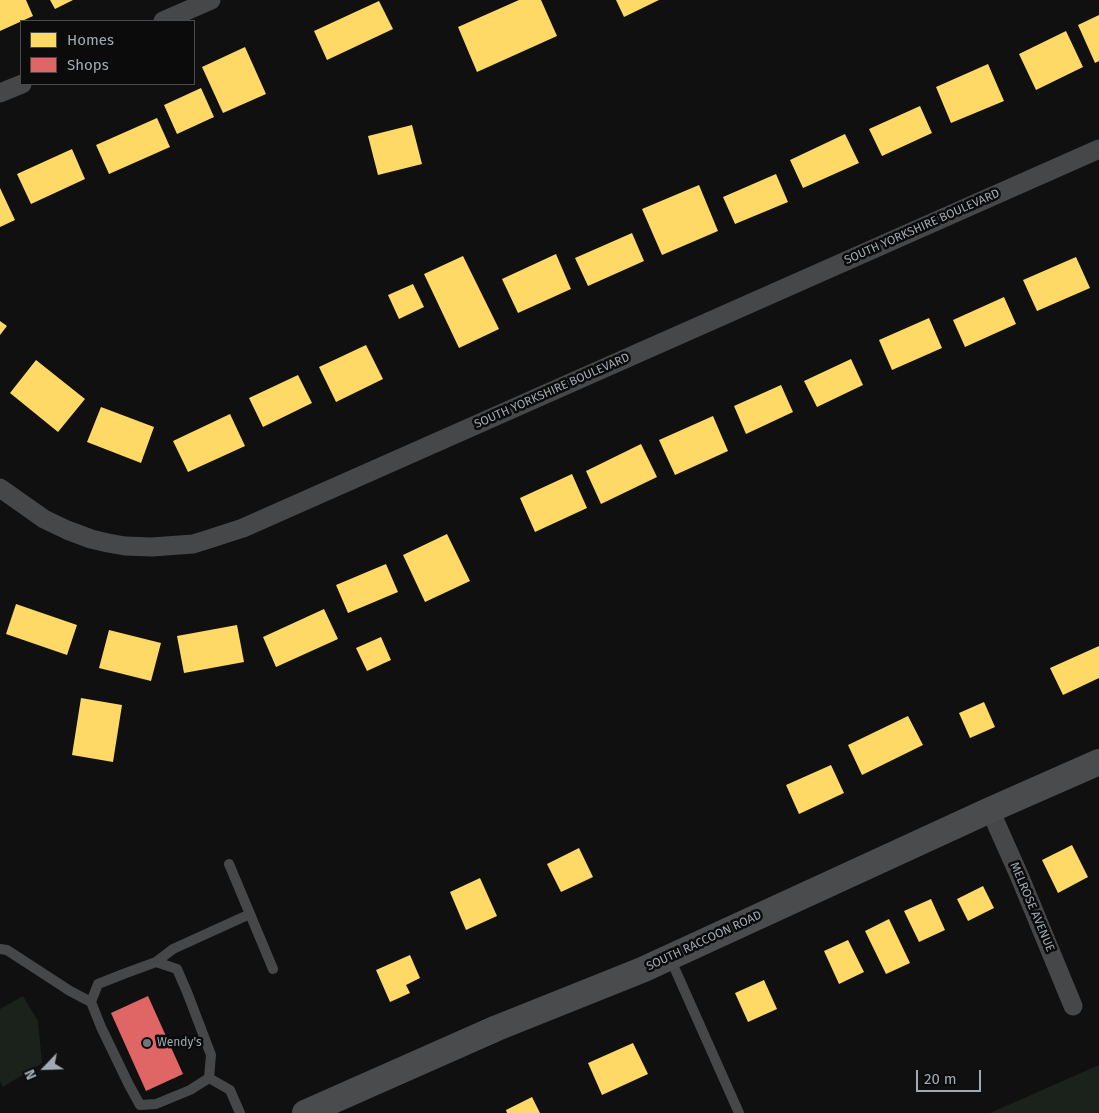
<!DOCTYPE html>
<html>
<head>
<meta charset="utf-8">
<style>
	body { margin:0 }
	#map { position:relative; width:1099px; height:1113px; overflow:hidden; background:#101011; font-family:"Fira Sans",sans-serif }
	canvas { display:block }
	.legend { position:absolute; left:20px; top:20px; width:175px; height:65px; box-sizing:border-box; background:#0b0b0c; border:1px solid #474b4e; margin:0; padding:6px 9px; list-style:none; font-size:15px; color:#a1aab2 }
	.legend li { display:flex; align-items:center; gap:10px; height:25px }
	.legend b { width:25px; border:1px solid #474b4e }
	.north { position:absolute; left:20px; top:1043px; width:50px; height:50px; -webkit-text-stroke:4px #0b0b0c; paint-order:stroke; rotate:246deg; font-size:14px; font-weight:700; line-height:20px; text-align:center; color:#a1aab2 }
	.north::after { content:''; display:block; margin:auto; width:18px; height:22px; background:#a1aab2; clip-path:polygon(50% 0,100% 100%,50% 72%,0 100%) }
	.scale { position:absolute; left:916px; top:1070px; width:65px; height:22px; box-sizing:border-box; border:2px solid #a1aab2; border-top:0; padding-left:6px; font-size:15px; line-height:18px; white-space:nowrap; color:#a1aab2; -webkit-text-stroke:4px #0b0b0c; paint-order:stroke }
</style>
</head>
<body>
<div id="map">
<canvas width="1099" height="1113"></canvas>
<ul class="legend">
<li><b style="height:14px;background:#ffd966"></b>Homes</li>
<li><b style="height:14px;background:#e06666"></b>Shops</li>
</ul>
<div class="north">N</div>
<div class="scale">20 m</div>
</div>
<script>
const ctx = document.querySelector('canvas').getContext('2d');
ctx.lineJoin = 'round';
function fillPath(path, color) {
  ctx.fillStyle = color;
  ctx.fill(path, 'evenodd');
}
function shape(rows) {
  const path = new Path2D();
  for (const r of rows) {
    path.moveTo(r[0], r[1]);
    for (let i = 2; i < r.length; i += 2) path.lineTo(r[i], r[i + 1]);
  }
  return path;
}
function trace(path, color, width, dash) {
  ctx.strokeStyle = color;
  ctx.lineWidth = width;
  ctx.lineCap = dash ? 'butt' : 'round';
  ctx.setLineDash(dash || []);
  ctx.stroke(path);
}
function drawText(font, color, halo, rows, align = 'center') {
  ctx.font = font + ' "Fira Sans",sans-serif';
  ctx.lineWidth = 5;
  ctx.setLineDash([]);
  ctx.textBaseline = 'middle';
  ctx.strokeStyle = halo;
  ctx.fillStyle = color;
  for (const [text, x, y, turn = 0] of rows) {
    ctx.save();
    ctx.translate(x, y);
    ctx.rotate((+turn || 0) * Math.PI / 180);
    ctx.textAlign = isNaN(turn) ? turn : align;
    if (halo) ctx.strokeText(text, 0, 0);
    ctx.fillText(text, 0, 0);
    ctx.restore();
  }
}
fillPath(shape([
	[23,996,38,1021,42,1063,3,1087,0,1081,0,1009],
	[1099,1065,1099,1113,990,1113]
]), '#1b211b');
fillPath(shape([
	[0,0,26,0,33,16,0,31],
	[50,0,73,0,55,9],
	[519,0,541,0,557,36,477,72,458,27],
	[616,0,659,0,624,17],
	[379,1,393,29,327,60,314,31],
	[1099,15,1099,61,1095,63,1078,25],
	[1066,31,1083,67,1036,90,1019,54],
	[245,47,266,94,223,113,202,67],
	[988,64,1004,101,951,123,936,87],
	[201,88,214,117,177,134,164,105],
	[920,106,932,133,882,156,869,129],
	[157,118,170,147,109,174,96,145],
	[412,125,422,164,378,175,368,136],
	[845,134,859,163,803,188,790,160],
	[72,149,85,179,31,204,17,174],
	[776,174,788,202,735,224,723,197],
	[699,185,718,231,662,255,642,209],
	[0,188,15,220,0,227],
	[632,233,644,261,588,286,575,258],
	[556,254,571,289,518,313,502,279],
	[463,256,499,329,459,348,424,274],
	[1076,257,1090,288,1037,311,1023,280],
	[413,284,424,307,399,319,388,295],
	[1004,297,1016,324,965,347,953,320],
	[929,318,942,348,892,370,879,340],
	[0,321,7,326,0,335],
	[366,345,383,379,336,402,319,367],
	[851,359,863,385,817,407,804,381],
	[36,360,85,399,58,432,10,393],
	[298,375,312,403,263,427,249,398],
	[781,385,793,412,746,434,734,406],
	[101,407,154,427,141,463,87,442],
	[230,414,245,446,188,472,173,441],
	[713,416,728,451,675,475,659,440],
	[641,444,657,477,601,504,586,471],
	[572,474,587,508,535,532,520,498],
	[447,534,470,581,425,602,403,555],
	[386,564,398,592,348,613,336,585],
	[16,604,77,625,67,655,6,634],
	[324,609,338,639,276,667,263,637],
	[237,625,244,662,184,673,177,636],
	[109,630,161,643,151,681,99,668],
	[381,637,391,660,367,671,356,648],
	[1099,646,1099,678,1063,695,1050,668],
	[81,698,122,705,113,762,72,755],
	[984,702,995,727,970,738,959,713],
	[908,716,923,745,862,775,848,745],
	[831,765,844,793,799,814,786,785],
	[1072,845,1088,877,1058,893,1042,860],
	[579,848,593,877,561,892,547,864],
	[480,878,497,916,466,930,450,892],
	[983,886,994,908,968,921,957,899],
	[931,899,945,930,919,942,904,911],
	[889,919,910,963,886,974,865,931],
	[848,940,864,972,839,984,824,951],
	[410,955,420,978,406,985,410,993,390,1002,376,970],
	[764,980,777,1009,748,1022,735,993],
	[633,1043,648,1074,602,1095,588,1063],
	[532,1097,540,1113,507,1113,506,1110]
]), '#ffd966');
fillPath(shape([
	[148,996,183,1074,146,1091,111,1013]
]), '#e06666');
trace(shape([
	[250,914,273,969],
	[0,949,7,950,70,991,91,1002],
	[670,958,739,1113],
	[156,962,177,969,187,992,211,1055,209,1078,190,1090,156,1104,140,1105,129,1085,101,1027,91,1002,98,984,126,973,156,962],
	[156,962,173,949,250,914,229,864],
	[209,1078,230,1090,240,1113]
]), '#454749', 10);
trace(shape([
	[163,21,211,0],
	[0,93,22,84],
	[0,488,44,519,67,530,91,539,108,543,125,546,152,547,193,544,206,540,243,528,1099,149],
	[990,810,1019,875,1073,1006]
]), '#454749', 19);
trace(shape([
	[305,1113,497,1028,642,970,990,810,1099,762]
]), '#494b4d', 26);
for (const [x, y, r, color] of [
	[147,1043,5,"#6e747a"]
]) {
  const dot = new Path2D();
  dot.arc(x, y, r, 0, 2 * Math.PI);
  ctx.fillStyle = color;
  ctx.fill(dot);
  trace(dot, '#0b0b0c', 2);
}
drawText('12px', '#a1aab2', '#0b0b0c', [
	["SOUTH YORKSHIRE BOULEVARD",922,227,-24],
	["SOUTH YORKSHIRE BOULEVARD",552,391,-24],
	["MELROSE AVENUE",1032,907,67],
	["SOUTH RACCOON ROAD",704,941,-25]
]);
drawText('12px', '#a1aab2', '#0b0b0c', [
	["Wendy's",157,1043]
], 'left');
</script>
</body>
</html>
